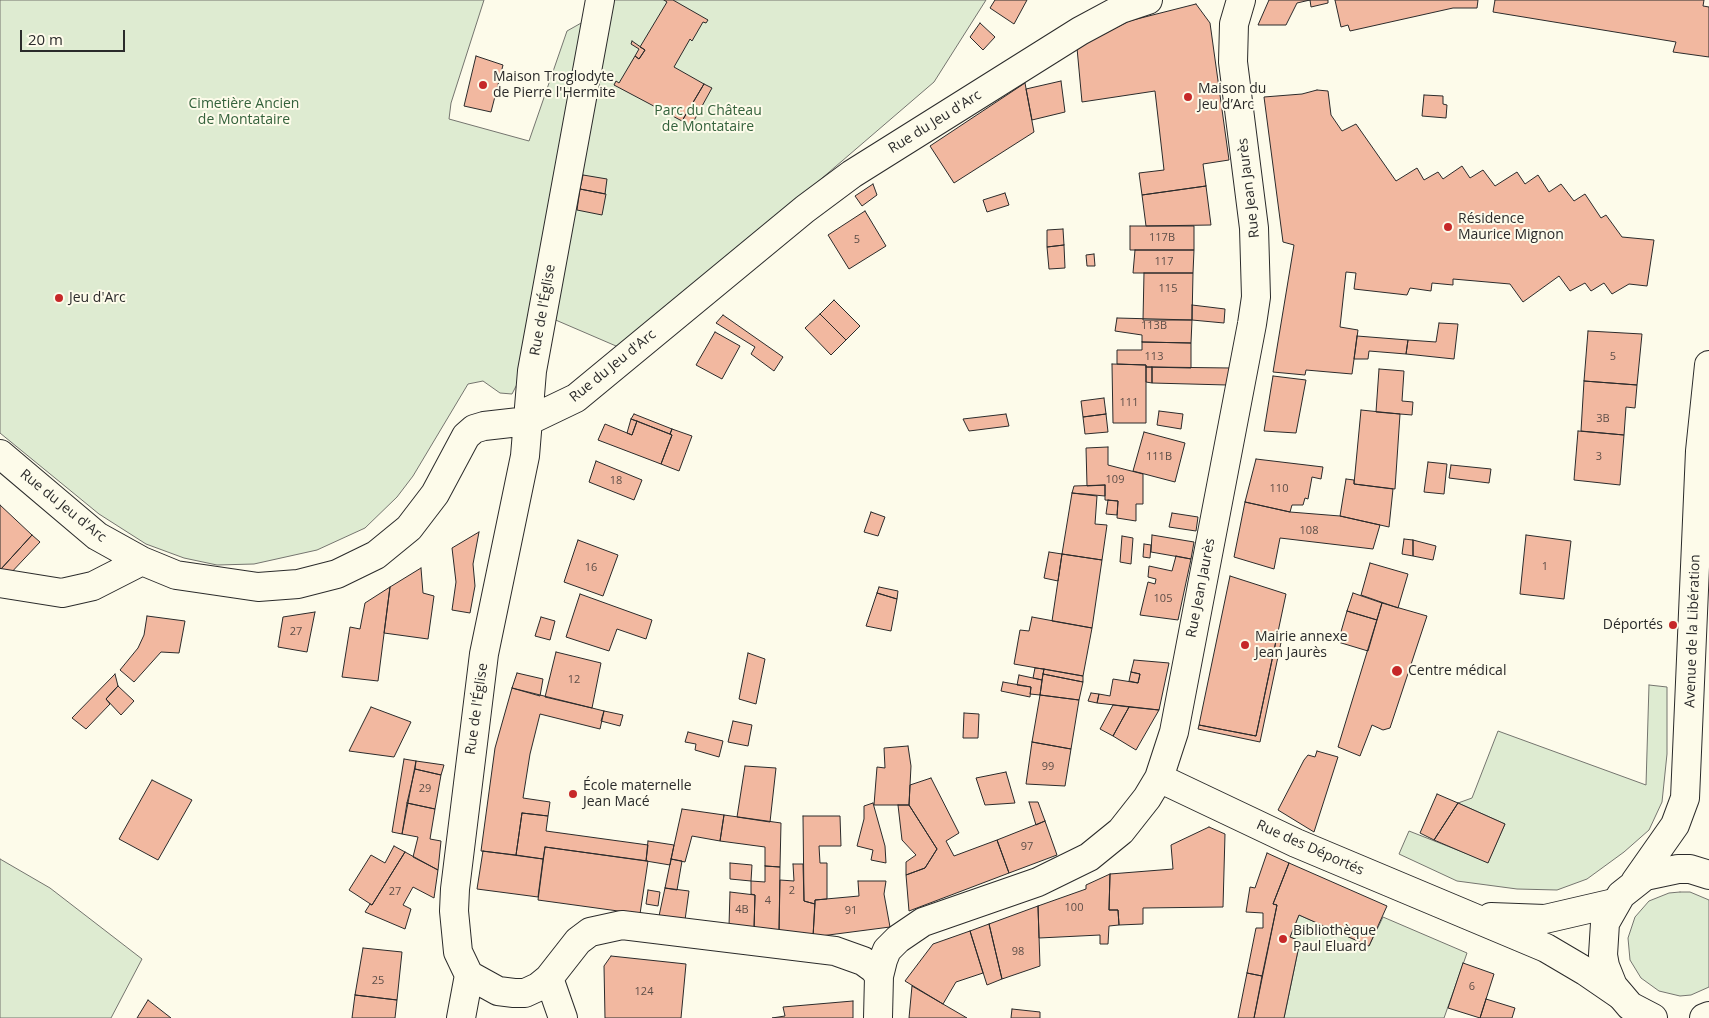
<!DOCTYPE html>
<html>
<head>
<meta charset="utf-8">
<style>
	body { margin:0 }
	#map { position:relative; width:1709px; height:1018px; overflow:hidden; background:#fdfbea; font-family:"Open Sans",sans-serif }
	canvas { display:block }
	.scale { position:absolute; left:20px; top:30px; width:105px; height:22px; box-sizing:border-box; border:2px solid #2b2b2b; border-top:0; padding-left:6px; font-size:15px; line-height:18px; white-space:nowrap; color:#2b2b2b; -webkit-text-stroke:4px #fdfbea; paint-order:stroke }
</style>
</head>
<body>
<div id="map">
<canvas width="1709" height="1018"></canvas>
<div class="scale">20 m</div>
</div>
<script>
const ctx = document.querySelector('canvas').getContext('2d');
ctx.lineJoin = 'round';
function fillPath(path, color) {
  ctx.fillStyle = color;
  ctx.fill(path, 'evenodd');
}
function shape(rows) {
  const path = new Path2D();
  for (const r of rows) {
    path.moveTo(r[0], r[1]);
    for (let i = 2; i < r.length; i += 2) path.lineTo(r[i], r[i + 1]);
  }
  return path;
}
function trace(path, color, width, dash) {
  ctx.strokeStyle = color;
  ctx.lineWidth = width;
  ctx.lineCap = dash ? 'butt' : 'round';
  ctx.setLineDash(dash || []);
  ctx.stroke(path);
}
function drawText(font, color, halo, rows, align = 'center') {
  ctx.font = font + ' "Open Sans",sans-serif';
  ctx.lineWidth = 4;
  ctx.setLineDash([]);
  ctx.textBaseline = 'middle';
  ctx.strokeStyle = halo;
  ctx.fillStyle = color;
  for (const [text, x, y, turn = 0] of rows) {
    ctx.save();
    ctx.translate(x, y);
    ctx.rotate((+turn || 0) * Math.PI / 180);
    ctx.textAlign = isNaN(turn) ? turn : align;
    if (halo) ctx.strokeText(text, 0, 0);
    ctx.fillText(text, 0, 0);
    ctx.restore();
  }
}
const green = shape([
	[0,0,484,0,451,103,449,119,529,141,567,31,606,9,608,0,986,0,934,82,623,349,551,318,512,394,500,393,483,381,468,384,413,476,397,497,365,528,317,550,254,564,217,565,184,558,146,544,99,514,0,433,0,0],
	[1649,685,1667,687,1667,754,1662,802,1649,830,1624,852,1587,879,1557,890,1517,889,1457,881,1399,854,1409,831,1488,862,1505,824,1458,803,1472,798,1498,731,1646,785,1649,685],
	[0,859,50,888,142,959,111,1018,0,1018,0,859],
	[1680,892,1690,892,1709,900,1709,987,1691,995,1680,996,1659,991,1641,978,1630,960,1628,938,1635,917,1649,901,1669,893,1680,892],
	[1299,915,1369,946,1383,917,1467,953,1444,1018,1284,1018,1300,941,1290,937,1299,915]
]);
fillPath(green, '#deebd1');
trace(green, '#74746e', 1);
const building = shape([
	[664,0,673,0,708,20,706,23,703,22,692,41,690,39,674,67,704,84,682,121,614,85,616,81,619,83,635,56,639,59,645,50,640,47,667,2,664,0],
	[995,0,1027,0,1014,24,990,8,995,0],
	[1269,0,1328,0,1328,3,1311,7,1310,0,1297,3,1286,25,1258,25,1269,0],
	[1335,0,1478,0,1477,8,1453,8,1350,31,1348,25,1341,27,1335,0],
	[1495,0,1704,0,1703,6,1709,7,1709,57,1673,52,1676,42,1493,12,1495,0],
	[1196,4,1210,23,1229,160,1203,164,1206,186,1142,195,1139,173,1164,170,1155,91,1082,102,1077,48,1129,21,1196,4],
	[980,23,995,37,983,50,970,37,980,23],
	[632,41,645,50,639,59,635,56,639,49,631,44,632,41],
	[476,56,503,65,491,112,464,106,476,56],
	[1061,81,1065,112,1032,120,1026,89,1061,81],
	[1025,83,1034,132,954,183,930,146,1025,83],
	[704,84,712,88,691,126,682,121,704,84],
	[1317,90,1328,91,1331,115,1342,131,1356,124,1396,181,1417,168,1424,180,1438,172,1443,179,1462,166,1470,178,1483,170,1495,186,1517,172,1525,184,1538,175,1549,192,1561,184,1574,201,1585,194,1601,218,1606,215,1622,237,1654,240,1647,286,1629,284,1612,294,1604,283,1591,291,1585,283,1570,291,1559,276,1523,302,1510,284,1453,279,1453,285,1432,283,1431,291,1410,288,1407,295,1354,289,1356,273,1346,272,1340,327,1358,330,1352,374,1306,370,1305,375,1273,372,1294,245,1283,242,1264,97,1302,94,1317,90],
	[1424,95,1443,96,1443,104,1447,105,1446,118,1422,116,1424,95],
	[583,175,607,179,605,194,580,189,583,175],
	[873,184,877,195,862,206,855,196,873,184],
	[1206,186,1211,225,1146,226,1142,195,1206,186],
	[580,189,606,194,602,215,577,210,580,189],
	[1005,193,1009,205,987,212,983,200,1005,193],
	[865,211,886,246,849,269,828,235,865,211],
	[1130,226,1194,226,1194,250,1130,250,1130,226],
	[1063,229,1064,245,1047,247,1047,230,1063,229],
	[1064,245,1065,268,1049,269,1047,247,1064,245],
	[1135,250,1194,250,1193,273,1133,273,1135,250],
	[1094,254,1095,266,1087,266,1086,255,1094,254],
	[1144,273,1193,273,1192,320,1143,320,1144,273],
	[834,300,860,326,846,340,820,314,834,300],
	[1192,305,1225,309,1224,323,1192,320,1192,305],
	[820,314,846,340,831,355,805,328,820,314],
	[723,315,783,357,774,371,751,354,755,347,716,323,723,315],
	[1117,318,1192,320,1191,343,1142,342,1142,335,1115,331,1117,318],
	[1439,323,1458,324,1454,359,1406,354,1408,340,1436,342,1439,323],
	[1588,331,1642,334,1637,385,1584,381,1588,331],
	[715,332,740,346,722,379,696,365,715,332],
	[1357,336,1408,340,1406,354,1369,351,1368,359,1354,359,1357,336],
	[1142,342,1191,343,1191,368,1146,367,1146,365,1117,364,1117,350,1142,350,1142,342],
	[1112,364,1146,365,1146,423,1113,423,1112,364],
	[1146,367,1152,367,1152,383,1146,382,1146,367],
	[1152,367,1230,368,1227,385,1152,383,1152,367],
	[1379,369,1404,371,1402,401,1413,402,1412,415,1376,412,1379,369],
	[1273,376,1306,380,1296,433,1264,431,1273,376],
	[1584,381,1637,385,1635,408,1626,407,1624,435,1581,431,1584,381],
	[1104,398,1106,414,1083,417,1081,401,1104,398],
	[1361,410,1400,414,1395,489,1354,484,1361,410],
	[1159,411,1183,414,1181,429,1157,425,1159,411],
	[634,414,672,429,670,434,631,419,634,414],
	[1006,414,1009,426,969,431,963,419,1006,414],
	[1106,414,1108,432,1085,434,1083,417,1106,414],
	[631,419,637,421,632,435,627,433,631,419],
	[637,421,672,435,661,464,598,440,605,424,632,435,637,421],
	[672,429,692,436,679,471,661,464,672,435,670,434,672,429],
	[1578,431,1624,435,1620,485,1574,480,1578,431],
	[1144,432,1185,443,1175,482,1133,471,1144,432],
	[1108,447,1108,465,1143,474,1143,504,1136,504,1136,521,1117,518,1118,501,1105,500,1105,485,1087,486,1086,448,1108,447],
	[1256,459,1323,467,1321,479,1312,477,1308,499,1305,498,1303,505,1292,505,1290,512,1245,502,1256,459],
	[596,461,642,480,634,500,589,482,596,461],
	[1428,462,1447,464,1444,494,1424,492,1428,462],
	[1451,465,1491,469,1489,483,1449,478,1451,465],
	[1346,479,1354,480,1354,484,1393,489,1389,527,1340,516,1346,479],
	[1105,485,1105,496,1072,493,1074,486,1105,485],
	[1072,493,1097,496,1095,524,1107,525,1102,560,1062,554,1072,493],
	[1108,500,1118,501,1117,515,1106,514,1108,500],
	[1245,502,1290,512,1340,516,1380,525,1373,549,1280,538,1274,569,1234,557,1245,502],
	[0,505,32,535,1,569,0,568,0,505],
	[871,512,885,517,878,536,864,532,871,512],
	[1172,513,1198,517,1196,531,1169,527,1172,513],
	[479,532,473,564,475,586,470,613,452,610,456,582,452,548,479,532],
	[32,535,40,542,8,576,1,569,32,535],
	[1152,535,1194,542,1191,559,1151,552,1152,535],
	[1526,535,1571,541,1564,599,1520,594,1526,535],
	[1122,536,1133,538,1131,564,1120,562,1122,536],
	[1404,539,1413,540,1413,556,1402,554,1404,539],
	[578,540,618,555,603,596,564,582,578,540],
	[1413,540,1436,546,1433,560,1413,556,1413,540],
	[1144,544,1151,545,1150,558,1143,557,1144,544],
	[1049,552,1062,554,1058,581,1044,578,1049,552],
	[1062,554,1102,560,1092,628,1052,621,1062,554],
	[1176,556,1191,559,1178,620,1140,615,1148,582,1155,584,1156,579,1148,577,1149,566,1172,571,1176,556],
	[1370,563,1408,574,1398,608,1361,595,1370,563],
	[421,568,423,593,434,596,428,639,384,633,390,587,421,568],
	[1230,576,1286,594,1256,736,1199,725,1230,576],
	[390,587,378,681,342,677,350,627,360,629,365,603,390,587],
	[879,587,898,591,897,599,877,593,879,587],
	[877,593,897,599,891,631,866,626,877,593],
	[1353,593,1382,603,1377,620,1347,611,1353,593],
	[580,594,652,620,646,639,617,629,609,651,566,637,580,594],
	[1382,603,1427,616,1390,728,1383,730,1372,725,1360,756,1338,747,1382,603],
	[1347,611,1377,620,1368,651,1338,642,1347,611],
	[315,612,307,652,278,647,283,617,315,612],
	[147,616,185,621,179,653,161,652,134,682,120,670,138,648,144,635,147,616],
	[541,617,555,621,550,640,535,636,541,617],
	[1032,617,1092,628,1083,676,1014,664,1020,630,1029,631,1032,617],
	[1278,631,1283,633,1260,742,1198,729,1199,725,1256,736,1278,631],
	[556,652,601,663,592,708,545,697,556,652],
	[748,653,765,659,756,704,739,699,748,653],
	[1134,660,1169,663,1159,710,1097,703,1099,694,1110,696,1113,679,1138,683,1140,674,1131,672,1134,660],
	[1035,668,1044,669,1042,680,1033,678,1035,668],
	[1044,669,1083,676,1083,682,1043,674,1044,669],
	[1131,672,1140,674,1138,683,1129,681,1131,672],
	[517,673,543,679,540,696,512,688,517,673],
	[115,674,118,686,106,699,110,704,86,729,72,718,115,674],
	[1043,674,1083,682,1079,700,1040,695,1043,674],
	[1019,675,1042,680,1040,695,1030,694,1031,687,1017,685,1019,675],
	[1003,682,1031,687,1030,697,1001,691,1003,682],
	[118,686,134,701,121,715,106,699,118,686],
	[512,688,604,711,600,729,540,714,530,754,523,798,550,802,548,816,522,813,516,855,481,851,495,748,512,688],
	[1091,693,1099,694,1097,703,1088,701,1091,693],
	[1040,695,1079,700,1071,749,1032,742,1040,695],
	[1113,705,1129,707,1113,736,1100,729,1113,705],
	[371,707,411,722,394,757,349,751,371,707],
	[1129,707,1159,710,1136,750,1113,736,1129,707],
	[604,711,623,715,620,726,601,721,604,711],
	[964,713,979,714,978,738,963,738,964,713],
	[733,721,752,725,748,746,728,742,733,721],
	[688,732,723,741,719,757,695,750,696,744,685,742,688,732],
	[1032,742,1071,749,1065,786,1026,784,1032,742],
	[908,746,911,766,909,805,874,805,877,767,885,768,884,748,908,746],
	[1317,751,1338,757,1314,832,1278,810,1304,760,1308,755,1315,757,1317,751],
	[404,759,416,761,402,834,392,832,404,759],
	[416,761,444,765,441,775,415,769,416,761],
	[745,766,776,768,770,822,737,817,745,766],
	[415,769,441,775,435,809,407,803,415,769],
	[1006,772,1015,803,985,805,976,778,1006,772],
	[931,778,959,833,946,841,954,856,997,840,1009,873,909,911,906,875,925,868,937,849,909,805,910,785,931,778],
	[152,780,192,800,158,860,119,839,152,780],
	[1437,794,1458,803,1434,840,1420,833,1437,794],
	[1029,802,1038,802,1045,821,1036,825,1029,802],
	[407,803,435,809,430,839,441,841,438,870,413,857,418,837,402,834,407,803],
	[873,803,885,846,886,863,871,860,873,850,857,846,864,819,864,806,873,803],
	[1458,803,1505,824,1488,863,1434,840,1458,803],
	[898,805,909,805,937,849,925,868,906,875,906,862,916,855,902,840,898,805],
	[682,809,724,815,720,841,692,836,685,862,671,859,682,809],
	[522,813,548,816,546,831,648,845,646,861,545,847,543,859,516,855,522,813],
	[724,815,781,823,780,867,765,866,765,847,720,841,724,815],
	[803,816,840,816,841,846,819,846,820,863,827,863,827,899,815,900,815,904,804,901,803,816],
	[1045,821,1057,855,1009,873,997,840,1045,821],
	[1209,827,1225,834,1223,907,1143,908,1143,924,1119,925,1118,910,1109,910,1110,874,1173,869,1171,845,1209,827],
	[648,841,674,845,670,865,646,861,648,841],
	[394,846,405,852,372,905,349,890,371,855,385,863,394,846],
	[545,847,648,861,640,914,538,900,545,847],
	[483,851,543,859,538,897,477,889,483,851],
	[405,852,438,870,434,898,413,887,403,905,411,909,405,929,365,912,370,904,372,905,405,852],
	[1267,853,1289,863,1273,904,1277,905,1262,976,1247,973,1256,928,1263,928,1263,913,1246,912,1250,887,1255,888,1267,853],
	[671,859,682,861,677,890,665,888,671,859],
	[730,863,752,865,751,881,730,879,730,863],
	[1289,863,1387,906,1369,946,1299,915,1290,937,1300,941,1284,1018,1254,1018,1277,905,1273,904,1289,863],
	[793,864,803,864,804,901,815,904,813,937,779,932,780,880,794,881,793,864],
	[765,866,780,867,779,932,754,929,755,895,751,894,751,881,765,882,765,866],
	[1110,874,1109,910,1118,910,1119,925,1109,926,1108,944,1100,944,1100,935,1039,938,1038,906,1086,889,1086,885,1110,874],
	[858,881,886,881,884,894,890,927,813,937,815,900,859,896,858,881],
	[665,888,689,891,685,920,659,916,665,888],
	[648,890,660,892,658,906,646,904,648,890],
	[730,892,755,895,754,929,729,926,730,892],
	[1038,906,1040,966,1002,979,989,924,1038,906],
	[989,924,1002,979,987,985,970,931,989,924],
	[970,931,983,973,956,982,943,1004,905,981,933,944,970,931],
	[363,948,402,952,397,1000,355,995,363,948],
	[611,956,686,964,681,1018,605,1018,604,966,611,956],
	[1463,963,1494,974,1480,1018,1448,1008,1463,963],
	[1247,973,1262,976,1254,1018,1238,1018,1247,973],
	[912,986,967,1018,909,1018,912,986],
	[355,995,397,1000,395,1018,352,1018,355,995],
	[1486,999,1515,1008,1512,1018,1480,1018,1486,999],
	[148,1000,171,1018,137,1018,148,1000],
	[853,1001,853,1018,772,1018,785,1016,783,1007,853,1001],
	[1012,1009,1040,1012,1040,1018,1011,1018,1012,1009]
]);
fillPath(building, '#f2b8a0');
trace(building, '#2b2b2b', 1);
const street = shape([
	[600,0,532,371,525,456,484,654,455,889,454,911,458,952,469,975,498,991,514,993,525,993,538,987,549,978,578,941,590,932,622,925,835,951,863,961,874,969,879,976],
	[0,454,97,536,142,561,176,575,258,587,298,584,337,574,376,555,409,528,435,494,466,436,474,429,484,426,528,421,576,398,805,209,852,174,1080,31,1121,9,1148,0],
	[0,583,62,593,93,586,142,561],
	[1159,778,1296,843,1546,948,1585,971,1620,995],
	[1491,917,1545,919,1614,903],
	[549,978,563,1018],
	[461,1018,469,975],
	[878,1018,879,976,883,960,887,950,898,939,923,922,1038,882,1089,857,1121,831,1147,798,1159,778,1174,732,1252,324,1256,297,1254,228,1233,62,1234,24,1241,0]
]);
const secondary = shape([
	[1635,882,1675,825,1685,798,1700,451,1709,365],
	[1653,1018,1630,1006,1613,986,1605,966,1603,955,1605,923,1621,895,1645,876,1678,869,1690,869,1709,875],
	[1704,1018,1709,1016]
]);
trace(street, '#2b2b2b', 30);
trace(secondary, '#2b2b2b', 30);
trace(street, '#fdfbea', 28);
trace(secondary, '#fdfbea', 28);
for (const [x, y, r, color] of [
	[483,85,5,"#c62828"],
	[1188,97,5,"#c62828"],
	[1448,227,5,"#c62828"],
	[59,298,5,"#c62828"],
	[1673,625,5,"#c62828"],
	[1245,645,5,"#c62828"],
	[1397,671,6,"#c62828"],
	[573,794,5,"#c62828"],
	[1283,939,5,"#c62828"]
]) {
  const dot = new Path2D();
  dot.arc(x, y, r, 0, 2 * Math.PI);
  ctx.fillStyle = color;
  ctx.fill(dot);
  trace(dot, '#fdfbea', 2);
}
drawText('11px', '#5d4e48', null, [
	["117B",1162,238],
	["5",857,240],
	["117",1164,262],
	["115",1168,289],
	["113B",1154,326],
	["113",1154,357],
	["5",1613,357],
	["111",1129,403],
	["3B",1603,419],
	["111B",1159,457],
	["3",1599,457],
	["109",1115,480],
	["18",616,481],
	["110",1279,489],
	["108",1309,531],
	["1",1545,567],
	["16",591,568],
	["105",1163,599],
	["27",296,632],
	["12",574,680],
	["99",1048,767],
	["29",425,789],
	["97",1027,847],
	["2",792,891],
	["27",395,892],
	["4",768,901],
	["100",1074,908],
	["4B",742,910],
	["91",851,911],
	["98",1018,952],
	["25",378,981],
	["6",1472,987],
	["124",644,992]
]);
drawText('14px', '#2b2b2b', '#fdfbea', [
	["Maison Troglodyte",493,77],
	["de Pierre l'Hermite",493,93],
	["Maison du",1198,89],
	["Jeu d’Arc",1198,105],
	["Résidence",1458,219],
	["Maurice Mignon",1458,235],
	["Jeu d'Arc",69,298],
	["Déportés",1663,625,"right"],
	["Mairie annexe",1255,637],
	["Jean Jaurès",1255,653],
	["Centre médical",1408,671],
	["École maternelle",583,786],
	["Jean Macé",583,802],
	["Bibliothèque",1293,931],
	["Paul Eluard",1293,947]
], 'left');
drawText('14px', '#34623c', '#fdfbea', [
	["Cimetière Ancien",244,104],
	["de Montataire",244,120],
	["Parc du Château",708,111],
	["de Montataire",708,127]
]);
drawText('14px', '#2b2b2b', '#fdfbea', [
	["Rue du Jeu d'Arc",935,122,-32],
	["Rue Jean Jaurès",1249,188,-97],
	["Rue de l'Église",543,310,-80],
	["Rue du Jeu d'Arc",613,366,-39],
	["Rue du Jeu d'Arc",63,506,39],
	["Rue Jean Jaurès",1201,588,-79],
	["Avenue de la Libération",1693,631,-88],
	["Rue de l'Église",477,709,-82],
	["Rue des Déportés",1310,848,24]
]);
</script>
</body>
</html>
